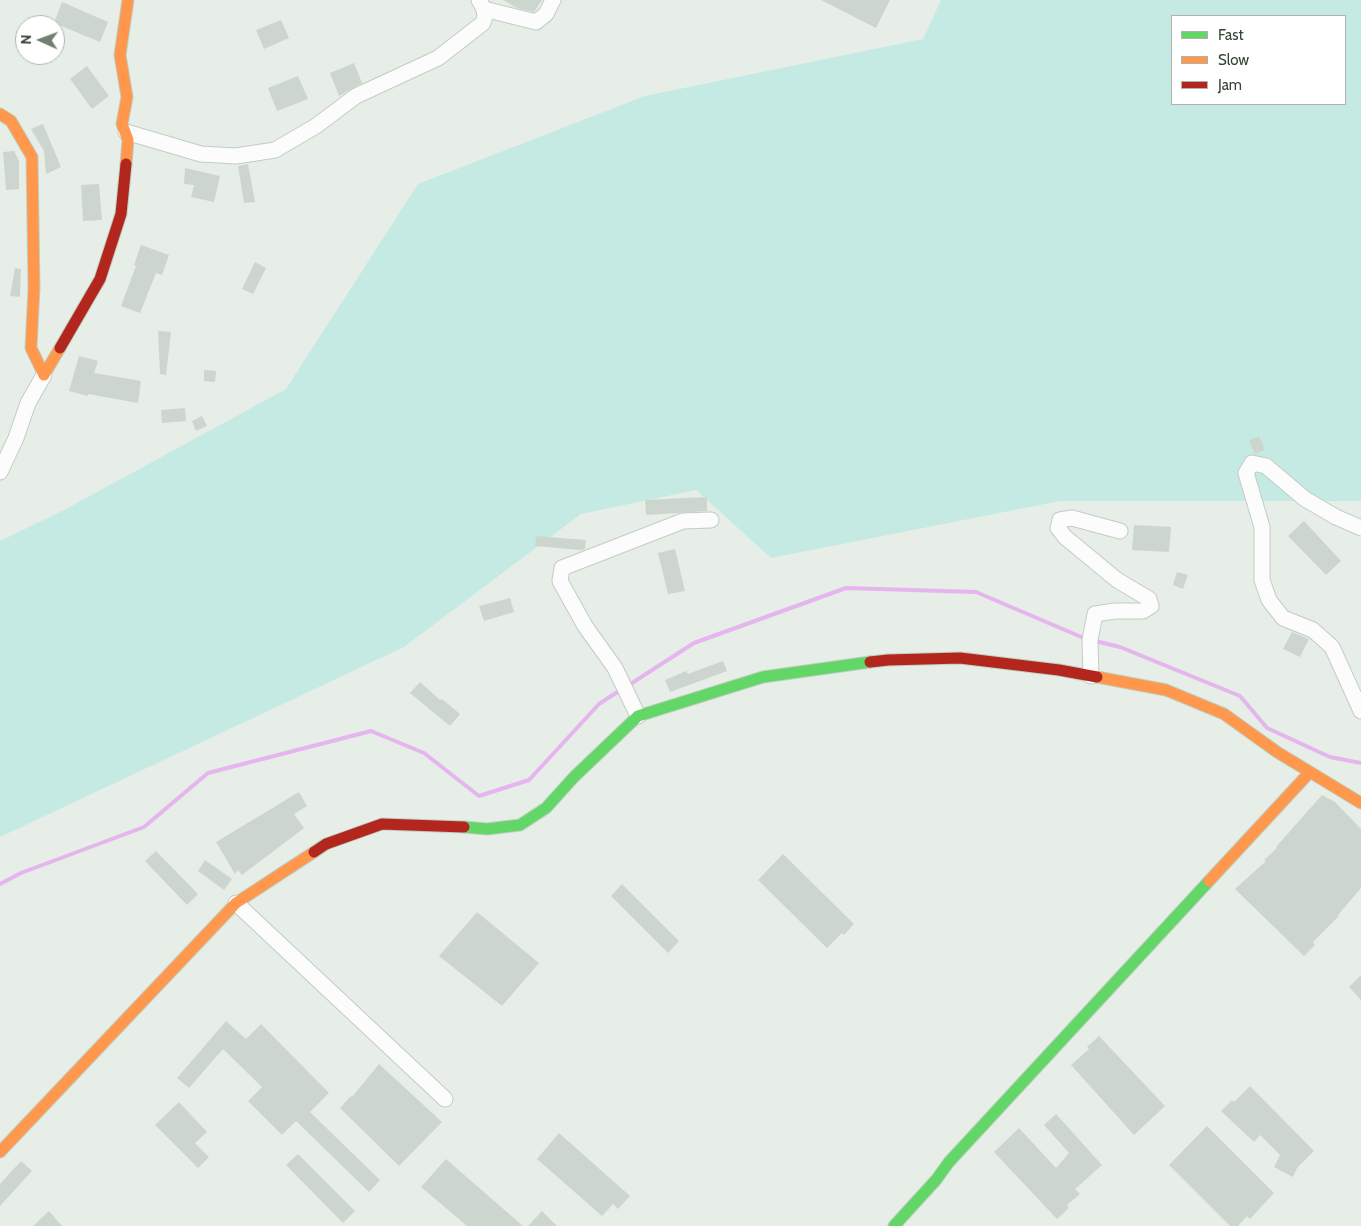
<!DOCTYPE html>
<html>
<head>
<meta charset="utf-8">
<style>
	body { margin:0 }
	#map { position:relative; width:1361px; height:1226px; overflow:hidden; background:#e6eee7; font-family:Cabin,sans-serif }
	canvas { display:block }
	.legend { position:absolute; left:1171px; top:15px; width:175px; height:90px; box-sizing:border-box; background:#fff; border:1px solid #adb4ae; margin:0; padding:6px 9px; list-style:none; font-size:15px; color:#334334 }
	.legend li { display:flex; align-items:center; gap:10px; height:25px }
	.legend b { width:25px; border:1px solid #adb4ae }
	.north { position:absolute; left:15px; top:15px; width:50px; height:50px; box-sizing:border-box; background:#fff; border:1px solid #adb4ae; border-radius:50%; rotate:272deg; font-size:14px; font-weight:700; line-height:20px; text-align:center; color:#334334 }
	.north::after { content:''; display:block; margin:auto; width:18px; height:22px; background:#727f73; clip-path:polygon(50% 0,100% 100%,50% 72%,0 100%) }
</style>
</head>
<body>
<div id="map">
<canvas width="1361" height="1226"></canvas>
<ul class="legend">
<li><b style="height:6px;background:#63d668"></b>Fast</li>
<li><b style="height:6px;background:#ff974d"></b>Slow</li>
<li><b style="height:6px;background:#b3261e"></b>Jam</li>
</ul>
<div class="north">N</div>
</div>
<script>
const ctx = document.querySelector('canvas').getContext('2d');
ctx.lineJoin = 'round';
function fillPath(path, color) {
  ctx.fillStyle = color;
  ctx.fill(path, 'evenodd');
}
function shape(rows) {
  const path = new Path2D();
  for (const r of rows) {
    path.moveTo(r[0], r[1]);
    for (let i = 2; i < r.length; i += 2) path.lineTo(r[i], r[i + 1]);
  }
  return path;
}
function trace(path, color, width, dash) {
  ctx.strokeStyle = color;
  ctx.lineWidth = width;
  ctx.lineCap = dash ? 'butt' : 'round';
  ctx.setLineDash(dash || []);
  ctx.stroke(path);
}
fillPath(shape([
	[941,0,1361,0,1361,501,1060,501,771,558,696,490,581,514,404,647,0,837,0,541,66,509,286,389,418,184,645,96,923,39],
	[1172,16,1345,16,1345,104,1172,104]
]), '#c5eae4');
trace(shape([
	[1095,641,1120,647,1240,696,1267,728,1330,757,1361,763],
	[632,683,694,643,846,588,976,592,1086,639],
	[0,884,21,873,144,827,208,773,371,731,424,753,479,796,529,780,599,704,619,691]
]), '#e5b5ee', 4);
fillPath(shape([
	[503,0,542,0,534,12,517,8],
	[821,0,890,0,876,28],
	[62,2,108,22,100,42,54,23],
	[281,20,289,38,264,49,256,30],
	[354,63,362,83,339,96,330,73],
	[87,66,109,96,92,109,70,79],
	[298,76,308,99,277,111,268,88],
	[43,124,61,167,46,174,44,151,31,129],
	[14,151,19,161,19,189,6,190,3,152],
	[248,164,255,202,244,203,238,166],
	[185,168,220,176,214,202,191,197,194,185,184,184],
	[99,184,102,220,83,221,81,185],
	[141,245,169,255,162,275,156,273,140,313,121,306,136,266,134,265],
	[255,262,266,268,253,294,242,289],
	[15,268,21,269,20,297,10,296],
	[158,331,171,332,166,375,160,374],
	[79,356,98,361,94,373,141,381,138,403,88,394,88,396,69,391],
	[204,370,216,371,215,382,204,381],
	[185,408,186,421,162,423,161,410],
	[202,416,207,426,196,431,192,421],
	[1259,436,1265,450,1255,454,1249,441],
	[707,497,707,511,646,515,645,500],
	[1304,521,1341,561,1326,575,1288,536],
	[1134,525,1171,527,1169,552,1132,550],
	[536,536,586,540,585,549,581,550,535,546],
	[675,549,685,591,668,594,658,553],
	[1177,572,1188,575,1183,589,1173,585],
	[510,598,514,612,484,621,479,606],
	[1292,632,1309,639,1300,657,1283,649],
	[723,661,727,671,670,692,665,680,686,671,688,674],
	[420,682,440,700,442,699,460,714,450,726,410,693],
	[299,792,307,806,294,814,304,828,242,875,238,870,235,874,216,842],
	[1322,795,1335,802,1361,829,1361,888,1338,915,1339,916,1313,942,1315,945,1304,956,1235,889,1266,861,1264,860,1277,848,1276,847],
	[156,851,198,894,187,905,145,861],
	[783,854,854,924,844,935,842,933,827,948,758,880],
	[205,860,232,879,224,890,198,871],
	[622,884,679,941,668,953,611,896],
	[477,912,539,963,502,1006,439,956],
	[1361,975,1361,1000,1349,987],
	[226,1021,246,1039,261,1024,329,1093,310,1112,380,1180,369,1192,296,1121,282,1135,248,1101,262,1087,223,1049,189,1088,177,1078],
	[1099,1036,1165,1106,1134,1135,1071,1065,1089,1049,1087,1047],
	[379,1064,442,1122,399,1166,340,1108,351,1096,352,1097],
	[1250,1086,1314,1151,1297,1168,1293,1177,1274,1167,1280,1155,1260,1135,1254,1142,1221,1111,1232,1100,1234,1102],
	[179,1102,207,1132,195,1143,209,1157,198,1168,155,1125],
	[1056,1114,1102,1165,1075,1189,1080,1194,1067,1205,1069,1208,1057,1219,994,1152,1019,1128,1056,1168,1069,1153,1044,1125],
	[1207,1126,1274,1193,1250,1219,1247,1216,1238,1226,1230,1226,1169,1165],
	[559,1133,630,1196,618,1209,613,1204,602,1216,537,1159],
	[298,1154,355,1211,343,1223,286,1165],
	[446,1159,523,1226,467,1226,421,1187],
	[21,1161,32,1171,0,1206,0,1184],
	[49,1211,62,1226,33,1226],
	[542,1211,557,1226,528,1226]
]), '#cdd6ce');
const street = shape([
	[484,9,536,22,546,14,553,0],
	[126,132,201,154,236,156,275,150,316,126,356,96,438,58,483,23,485,16,484,9,479,0],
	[0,472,16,438,28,403,44,375],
	[1361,528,1336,517,1305,499,1266,466,1252,463,1246,473,1262,527,1262,580,1269,600,1283,618,1313,630,1332,647,1361,711],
	[1091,676,1090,640,1095,614,1115,611,1143,611,1151,606,1149,599,1117,580,1065,537,1058,528,1060,520,1072,518,1120,531],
	[638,716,615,668,585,626,560,581,562,568,683,521,711,520],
	[236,903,445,1099]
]);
const fast = shape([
	[464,827,487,829,520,825,546,808,574,777,638,716,763,677,870,662],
	[894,1226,936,1180,949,1162,1209,881]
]);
const slow = shape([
	[0,114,11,121,32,157,34,288,31,348,44,375,60,348],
	[126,164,128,140,122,124,127,97,120,55,128,0],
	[1097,677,1166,690,1224,714,1277,752,1361,803],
	[1209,881,1310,772],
	[0,1152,236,903,314,852]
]);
const jam = shape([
	[60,348,100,279,121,214,126,164],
	[870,662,888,660,960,658,1059,670,1097,677],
	[314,852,326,844,382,824,464,827]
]);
trace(street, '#c3ccc4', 17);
trace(fast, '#becfc1', 13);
trace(slow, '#becfc1', 13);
trace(jam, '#becfc1', 13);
trace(street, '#fbfcfb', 15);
trace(fast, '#63d668', 11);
trace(slow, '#ff974d', 11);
trace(jam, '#b3261e', 11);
</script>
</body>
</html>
